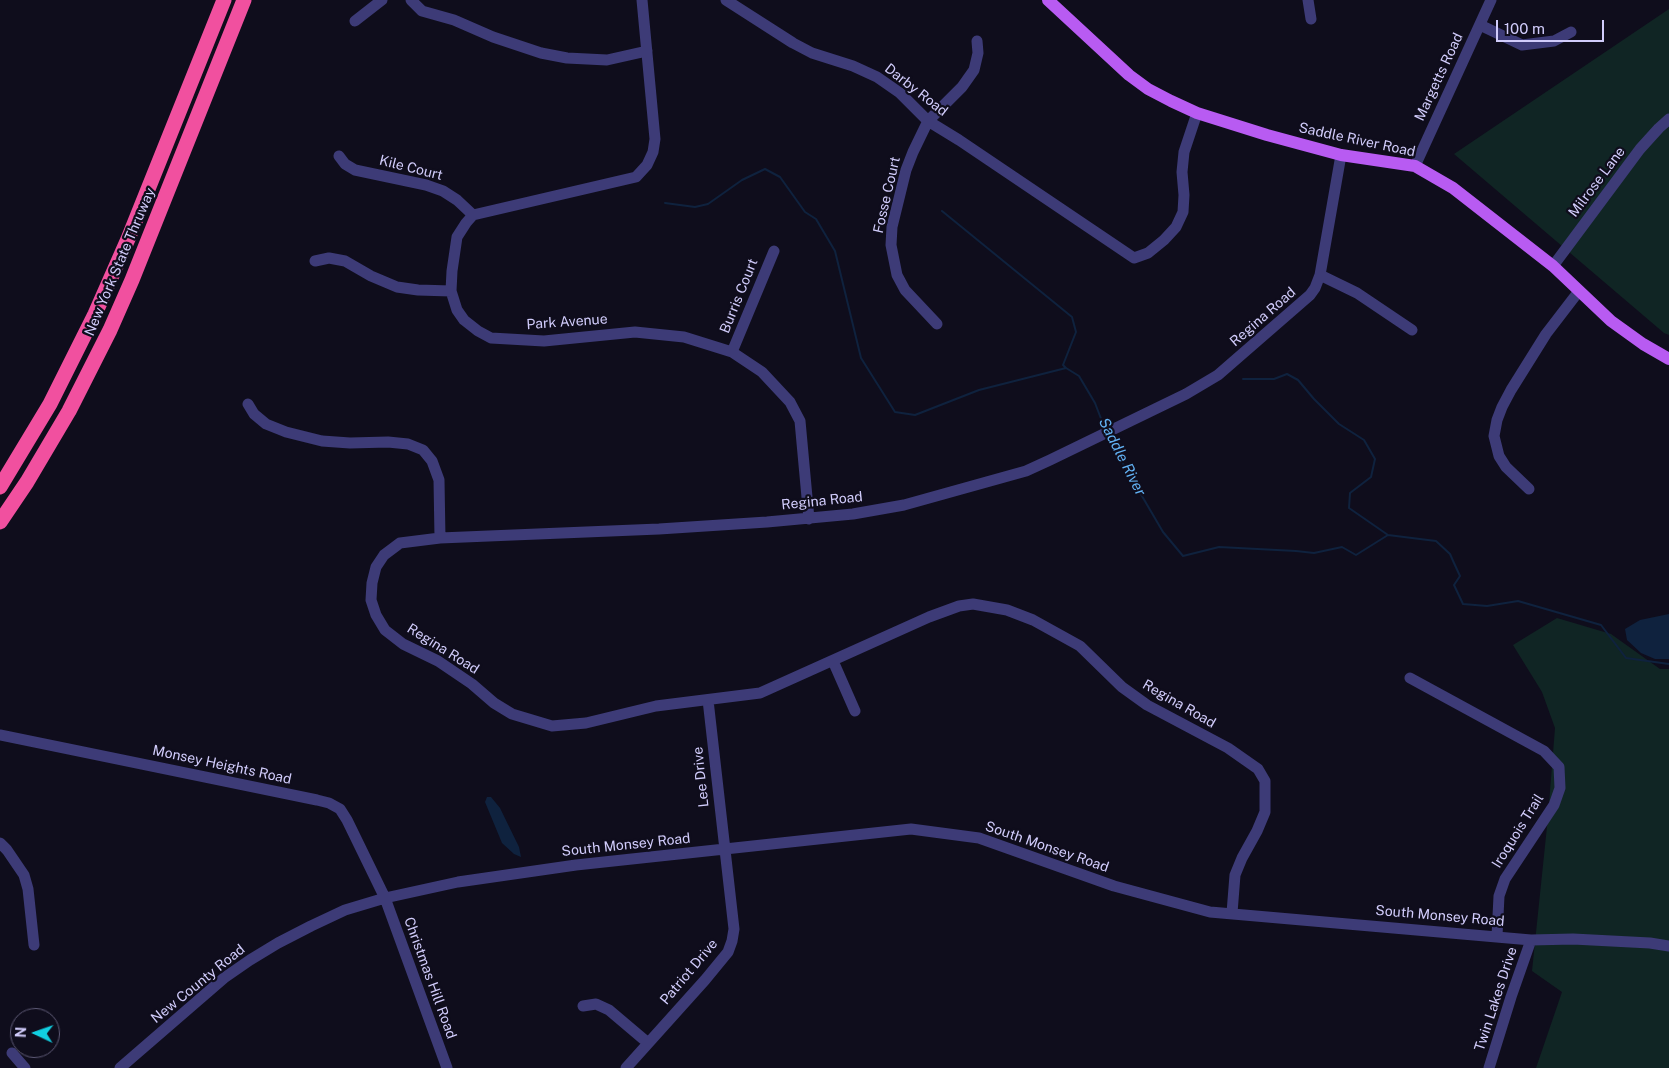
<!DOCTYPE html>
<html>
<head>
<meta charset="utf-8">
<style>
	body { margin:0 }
	#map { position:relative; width:1669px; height:1068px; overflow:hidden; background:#0f0d1c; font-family:"Public Sans",sans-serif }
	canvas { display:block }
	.north { position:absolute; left:10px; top:1008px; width:50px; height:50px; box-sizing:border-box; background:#0f0d1c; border:1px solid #5d5975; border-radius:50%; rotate:273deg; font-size:14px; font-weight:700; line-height:20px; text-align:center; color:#d1ccfb }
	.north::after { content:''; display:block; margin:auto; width:18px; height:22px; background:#11cfe1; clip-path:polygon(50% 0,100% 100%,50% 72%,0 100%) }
	.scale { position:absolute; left:1496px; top:20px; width:108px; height:22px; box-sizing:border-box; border:2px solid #d1ccfb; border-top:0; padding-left:6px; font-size:15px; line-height:18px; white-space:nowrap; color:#d1ccfb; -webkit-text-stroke:4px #0f0d1c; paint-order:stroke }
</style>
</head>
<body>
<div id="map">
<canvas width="1669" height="1068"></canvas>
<div class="north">N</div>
<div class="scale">100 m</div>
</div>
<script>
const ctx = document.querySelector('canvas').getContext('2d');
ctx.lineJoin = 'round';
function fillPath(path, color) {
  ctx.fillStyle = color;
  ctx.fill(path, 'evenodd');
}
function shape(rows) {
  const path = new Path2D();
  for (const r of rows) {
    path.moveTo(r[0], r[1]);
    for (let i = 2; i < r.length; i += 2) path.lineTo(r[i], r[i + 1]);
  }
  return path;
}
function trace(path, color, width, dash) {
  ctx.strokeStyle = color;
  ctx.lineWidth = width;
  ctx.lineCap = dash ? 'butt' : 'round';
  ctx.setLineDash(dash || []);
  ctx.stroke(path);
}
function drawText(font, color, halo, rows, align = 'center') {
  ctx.font = font + ' "Public Sans",sans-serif';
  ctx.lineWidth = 4.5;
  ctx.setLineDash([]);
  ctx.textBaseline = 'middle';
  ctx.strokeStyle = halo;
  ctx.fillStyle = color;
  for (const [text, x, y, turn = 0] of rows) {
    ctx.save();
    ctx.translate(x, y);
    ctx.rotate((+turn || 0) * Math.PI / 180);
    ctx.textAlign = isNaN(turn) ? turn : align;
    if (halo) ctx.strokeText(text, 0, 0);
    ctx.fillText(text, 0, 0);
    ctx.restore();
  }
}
fillPath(shape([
	[1669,9,1669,335,1664,333,1454,154],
	[1557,618,1611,634,1660,669,1669,669,1669,1068,1536,1068,1562,992,1532,971,1548,817,1555,728,1542,692,1513,645]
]), '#102524');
fillPath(shape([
	[1669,614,1669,659,1655,659,1641,653,1627,640,1625,629,1640,620],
	[487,797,491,797,500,808,519,847,521,857,514,854,502,843,485,802]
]), '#0f223e');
trace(shape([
	[665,203,695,207,708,204,742,180,765,169,780,177,805,212,816,219,835,251,861,358,895,412,915,415,979,390,1066,368,1079,376,1095,403,1105,429],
	[942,211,1072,317,1076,332,1063,365,1066,368],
	[1243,379,1274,379,1287,374,1298,380,1314,399,1339,424,1364,440,1375,459,1371,477,1350,493,1349,508,1388,535],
	[1108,438,1163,532,1183,556,1219,547,1296,551,1314,553,1342,547,1356,555,1388,535,1436,541,1450,554,1454,563,1460,576,1454,585,1463,604,1487,606,1518,601,1601,625,1626,658,1669,664]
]), '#0f223e', 2);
trace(shape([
	[411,0,422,11,454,20,493,37,541,53,567,58,607,60,647,51],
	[642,0,655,139,653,152,647,165,636,177,473,215,466,223,457,237,452,271,451,291,457,310,464,320,478,331,491,338,544,341,635,332,684,337,732,352,762,372,790,402,800,421,809,519],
	[726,0,793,43,812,53,853,66,877,77,900,93,928,121,959,140,1134,258,1148,253,1164,240,1176,227,1183,212,1184,195,1182,172,1184,152,1197,113],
	[1308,0,1311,19],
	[355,21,382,0],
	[1480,25,1522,45,1554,41,1571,32],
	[339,156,345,164,355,170,426,185,443,191,457,200,473,215],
	[1415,166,1491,0],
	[315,261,329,258,345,261,371,276,397,287,418,290,451,291],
	[1553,266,1640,149,1659,128,1669,119],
	[1320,275,1357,293,1412,330],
	[937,324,905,290,897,275,891,245,892,227,906,170,913,152,928,121,962,87,974,70,978,53,977,41],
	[732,352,774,251],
	[248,404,254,414,266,424,286,432,322,441,350,443,388,442,408,444,423,450,432,461,439,480,440,538],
	[1529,489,1506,467,1499,456,1494,436,1497,420,1502,407,1511,390,1546,334,1579,291],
	[833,661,855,711],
	[1410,678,1544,751,1559,767,1560,788,1554,805,1505,879,1499,896,1497,936],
	[0,735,317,800,329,803,340,809,347,820,385,898,447,1068],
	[0,843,7,850,24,875,28,889,34,945],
	[1232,913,1235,875,1242,858,1257,831,1265,812,1265,781,1258,769,1228,748,1147,705,1122,687,1080,646,1033,620,1007,610,973,604,959,606,929,617,760,693,656,706,586,723,552,726,512,714,494,703,472,684,438,661,403,644,385,630,376,615,371,600,372,583,376,567,384,555,400,543,440,538,659,529,767,522,853,514,904,505,1026,471,1050,460,1186,394,1218,375,1310,295,1315,288,1320,275,1341,155],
	[583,1006,596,1004,609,1010,648,1043],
	[12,1053,25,1068],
	[120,1068,224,978,250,960,278,943,311,926,345,910,385,898,458,882,576,865,911,829,979,838,1114,886,1210,912,1531,940,1573,939,1650,943,1669,946],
	[626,1068,705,980,728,952,732,941,734,929,708,700],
	[1489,1068,1511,997,1531,940]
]), '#3d3b77', 11);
trace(shape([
	[1048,0,1129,75,1148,89,1171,101,1197,113,1267,135,1341,155,1415,166,1453,188,1553,266,1611,321,1643,344,1669,359]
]), '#b85bf2', 12);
trace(shape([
	[0,487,50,404,95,314,128,239,224,0],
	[0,522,27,482,69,411,110,330,132,280,244,0]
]), '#f1509f', 15);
drawText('14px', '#d1ccfb', '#0f0d1c', [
	["Margetts Road",1439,77,-65],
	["Darby Road",916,90,38],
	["Saddle River Road",1357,140,12],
	["Kile Court",411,168,14],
	["Milrose Lane",1597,182,-53],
	["Fosse Court",887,195,-77],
	["New York State Thruway",120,262,-67],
	["Burris Court",739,296,-68],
	["Regina Road",1263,317,-41],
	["Park Avenue",567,322,-4],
	["Regina Road",822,501,-6],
	["Regina Road",443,649,32],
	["Regina Road",1179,704,30],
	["Monsey Heights Road",222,765,12],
	["Lee Drive",701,777,-96],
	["Iroquois Trail",1518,831,-58],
	["South Monsey Road",626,845,-6],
	["South Monsey Road",1047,847,19],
	["South Monsey Road",1440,916,5],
	["Patriot Drive",689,972,-50],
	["Christmas Hill Road",430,978,70],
	["New County Road",198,984,-39],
	["Twin Lakes Drive",1496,999,-72]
]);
drawText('italic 15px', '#62b1f3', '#0f0d1c', [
	["Saddle River",1122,457,63]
]);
</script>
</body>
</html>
